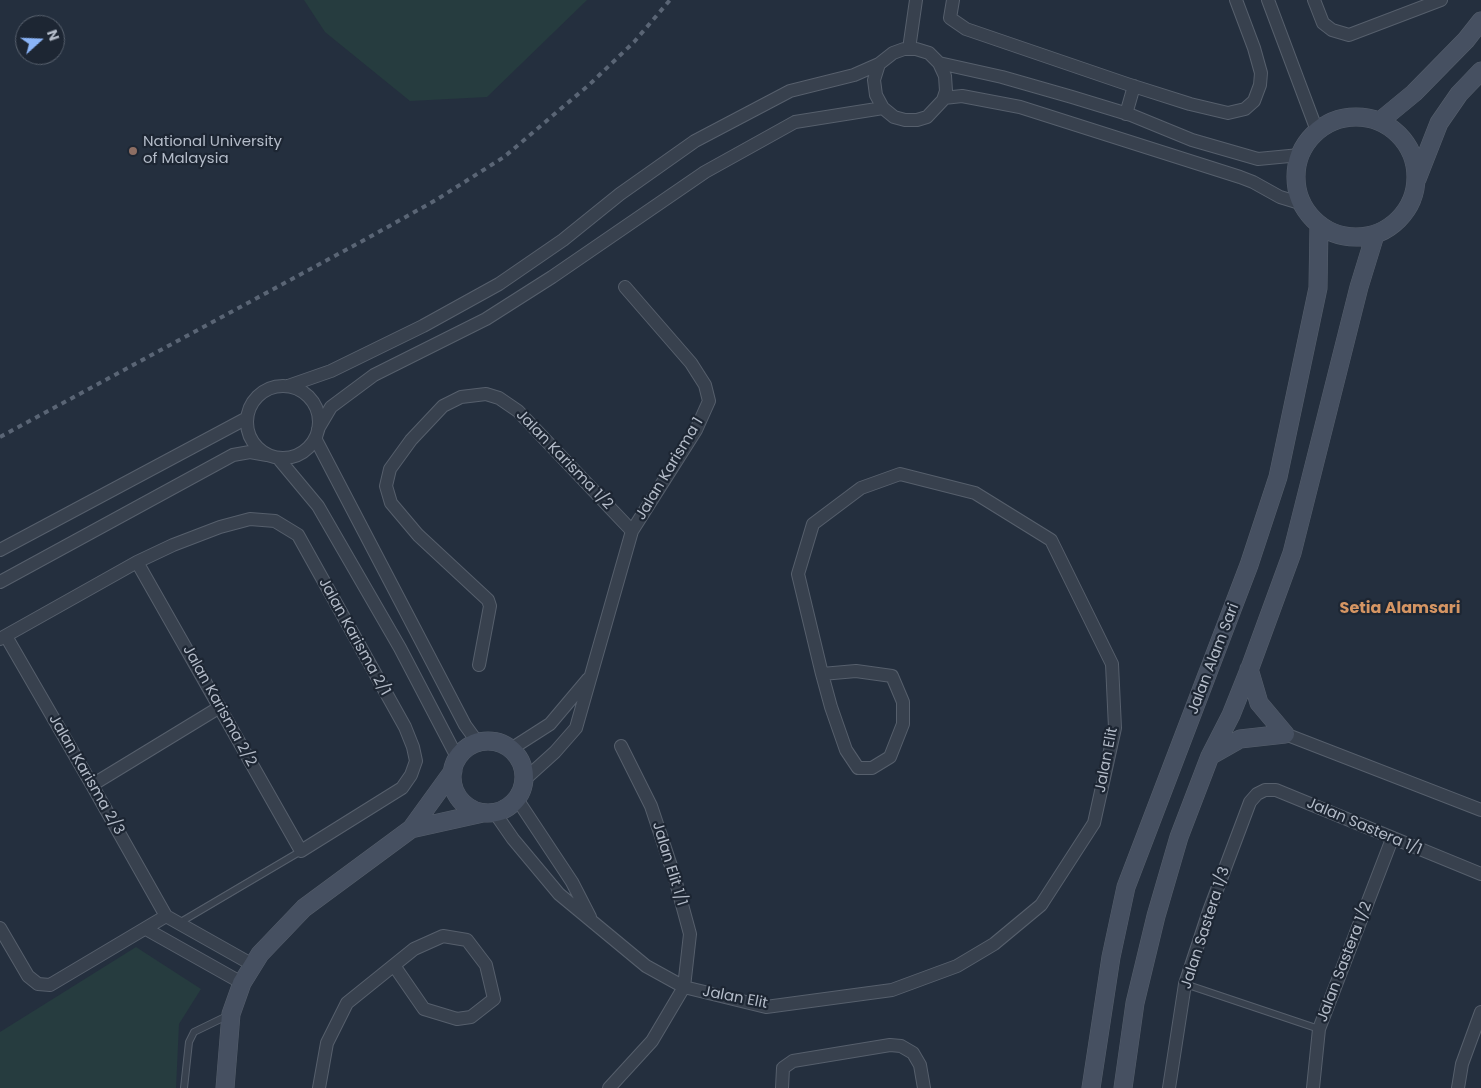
<!DOCTYPE html>
<html>
<head>
<meta charset="utf-8">
<style>
	body { margin:0 }
	#map { position:relative; width:1481px; height:1088px; overflow:hidden; background:#242f3e; font-family:Poppins,sans-serif }
	canvas { display:block }
	.north { position:absolute; left:15px; top:15px; width:50px; height:50px; box-sizing:border-box; background:#1d2633; border:1px solid #59626f; border-radius:50%; rotate:70deg; font-size:14px; font-weight:700; line-height:20px; text-align:center; color:#b4bcc9 }
	.north::after { content:''; display:block; margin:auto; width:18px; height:22px; background:#8ab4f8; clip-path:polygon(50% 0,100% 100%,50% 72%,0 100%) }
</style>
</head>
<body>
<div id="map">
<canvas width="1481" height="1088"></canvas>
<div class="north">N</div>
</div>
<script>
const ctx = document.querySelector('canvas').getContext('2d');
ctx.lineJoin = 'round';
function fillPath(path, color) {
  ctx.fillStyle = color;
  ctx.fill(path, 'evenodd');
}
function shape(rows) {
  const path = new Path2D();
  for (const r of rows) {
    if (r.length === 3) {
      path.moveTo(r[0] + r[2], r[1]);
      path.arc(r[0], r[1], r[2], 0, 2 * Math.PI);
      continue;
    }
    path.moveTo(r[0], r[1]);
    for (let i = 2; i < r.length; i += 2) path.lineTo(r[i], r[i + 1]);
  }
  return path;
}
function trace(path, color, width, dash) {
  ctx.strokeStyle = color;
  ctx.lineWidth = width;
  ctx.lineCap = dash ? 'butt' : 'round';
  ctx.setLineDash(dash || []);
  ctx.stroke(path);
}
function drawText(font, color, halo, rows, align = 'center') {
  ctx.font = font + ' Poppins,sans-serif';
  ctx.lineWidth = 4.5;
  ctx.setLineDash([]);
  ctx.textBaseline = 'middle';
  ctx.strokeStyle = halo;
  ctx.fillStyle = color;
  for (const [text, x, y, turn = 0] of rows) {
    ctx.save();
    ctx.translate(x, y);
    ctx.rotate((+turn || 0) * Math.PI / 180);
    ctx.textAlign = isNaN(turn) ? turn : align;
    if (halo) ctx.strokeText(text, 0, 0);
    ctx.fillText(text, 0, 0);
    ctx.restore();
  }
}
fillPath(shape([
	[304,0,587,0,487,97,410,101,325,32],
	[136,947,201,989,179,1024,176,1088,0,1088,0,1032]
]), '#263c3f');
const lane = shape([
	[179,923,301,851],
	[1185,984,1319,1029],
	[184,1088,189,1042,194,1032,229,1015]
]);
const street = shape([
	[953,0,950,18,966,29,1127,84,1190,104,1228,113,1245,109,1254,101,1260,85,1261,73,1254,48,1236,0],
	[1268,0,1316,128],
	[1314,0,1323,23,1332,30,1349,35,1441,0],
	[909,49,916,0],
	[939,63,1002,77,1072,97,1131,115,1192,140,1258,159,1300,155],
	[944,98,962,96,1020,107,1240,177,1253,182,1280,197,1303,204],
	[1126,114,1134,86],
	[288,386,331,371,423,326,499,284,563,240,620,194,695,141,790,91,854,75,879,64,893,53,904,49,916,49,929,53,939,63,945,76,946,91,943,100,927,117,917,120,905,120,894,117,883,108,876,95,874,80,879,64],
	[283,422,36],
	[318,429,331,407,374,375,486,319,552,277,705,172,795,122,883,108],
	[315,438,465,725,478,743],
	[278,458,318,506,400,648,458,759],
	[0,550,247,418],
	[0,582,233,455,250,452,267,455],
	[4,637,7,638,92,785,166,916],
	[0,639,137,562,173,545,220,527,250,519,275,521,298,535,405,727,413,747,416,761,411,775,402,788,301,851,137,562],
	[479,665,490,606,488,600,418,535,391,503,386,486,390,469,411,440,443,406,461,397,486,394,499,398,518,411,632,531],
	[1285,734,1481,810],
	[511,749,550,724,588,679],
	[524,780,555,752,576,728,632,531,696,430,709,401,705,385,691,363,625,287],
	[92,785,220,707],
	[517,799,572,882,590,917],
	[495,813,513,839,559,894,646,966,684,987,766,1007,892,990,957,966,994,944,1041,905,1094,823,1115,728,1112,664,1051,540,975,493,900,474,861,488,813,524,798,574,822,674,831,707,846,750,858,768,872,768,890,757,903,724,903,702,892,676,856,671,822,674],
	[166,916,253,965],
	[0,928,28,976,38,984,50,985,166,916],
	[146,929,242,983],
	[319,1088,327,1043,347,1003,414,949,443,936,467,940,486,965,494,999,471,1017,457,1019,424,1009,395,967],
	[609,1088,652,1041,684,987,690,934,674,875,651,806,621,746],
	[782,1088,783,1068,793,1061,890,1045,901,1046,913,1053,920,1065,924,1088],
	[1169,1088,1185,984,1209,911,1250,802,1257,794,1265,790,1276,790,1481,874],
	[1313,1088,1319,1029,1392,839],
	[1458,1088,1462,1064,1481,1012]
]);
const secondary = shape([
	[1356,177,60],
	[1380,121,1414,93,1466,40,1481,21],
	[1417,179,1439,123,1459,94,1481,71],
	[1249,669,1259,703,1285,734],
	[488,777,36],
	[1210,756,1240,739,1285,734],
	[411,829,483,813],
	[225,1088,231,1014,242,983,260,954,304,908,411,829,453,771],
	[1091,1088,1111,957,1126,887,1249,565,1278,477,1318,288,1319,225],
	[1123,1088,1135,1003,1156,916,1179,837,1210,756,1231,715,1251,665,1292,553,1359,287,1375,235]
]);
trace(lane, '#565f6c', 8);
trace(street, '#565f6c', 14);
trace(secondary, '#565f6c', 19);
trace(lane, '#38414e', 6);
trace(street, '#38414e', 12);
trace(secondary, '#465061', 18);
trace(shape([
	[0,437,366,239,436,200,504,157,590,84,634,42,670,0]
]), '#5a6575', 4, [5, 5]);
for (const [x, y, r, color] of [
	[133,151,5,"#8d6e63"]
]) {
  const dot = new Path2D();
  dot.arc(x, y, r, 0, 2 * Math.PI);
  ctx.fillStyle = color;
  ctx.fill(dot);
  trace(dot, '#1d2633', 2);
}
drawText('15px', '#b4bcc9', '#1d2633', [
	["National University",143,142],
	["of Malaysia",143,159]
], 'left');
drawText('15px', '#b4bcc9', '#1d2633', [
	["Jalan Karisma 1/2",564,460,46],
	["Jalan Karisma 1",670,469,-59],
	["Jalan Karisma 2/1",354,637,61],
	["Jalan Alam Sari",1214,659,-69],
	["Jalan Karisma 2/2",219,706,61],
	["Jalan Elit",1107,760,-79],
	["Jalan Karisma 2/3",86,775,60],
	["Jalan Sastera 1/1",1364,827,23],
	["Jalan Elit 1/1",669,864,73],
	["Jalan Sastera 1/3",1206,928,-72],
	["Jalan Sastera 1/2",1345,962,-69],
	["Jalan Elit",735,998,11]
]);
drawText('bold 16px', '#d59563', '#1d2633', [
	["Setia Alamsari",1400,609]
]);
</script>
</body>
</html>
